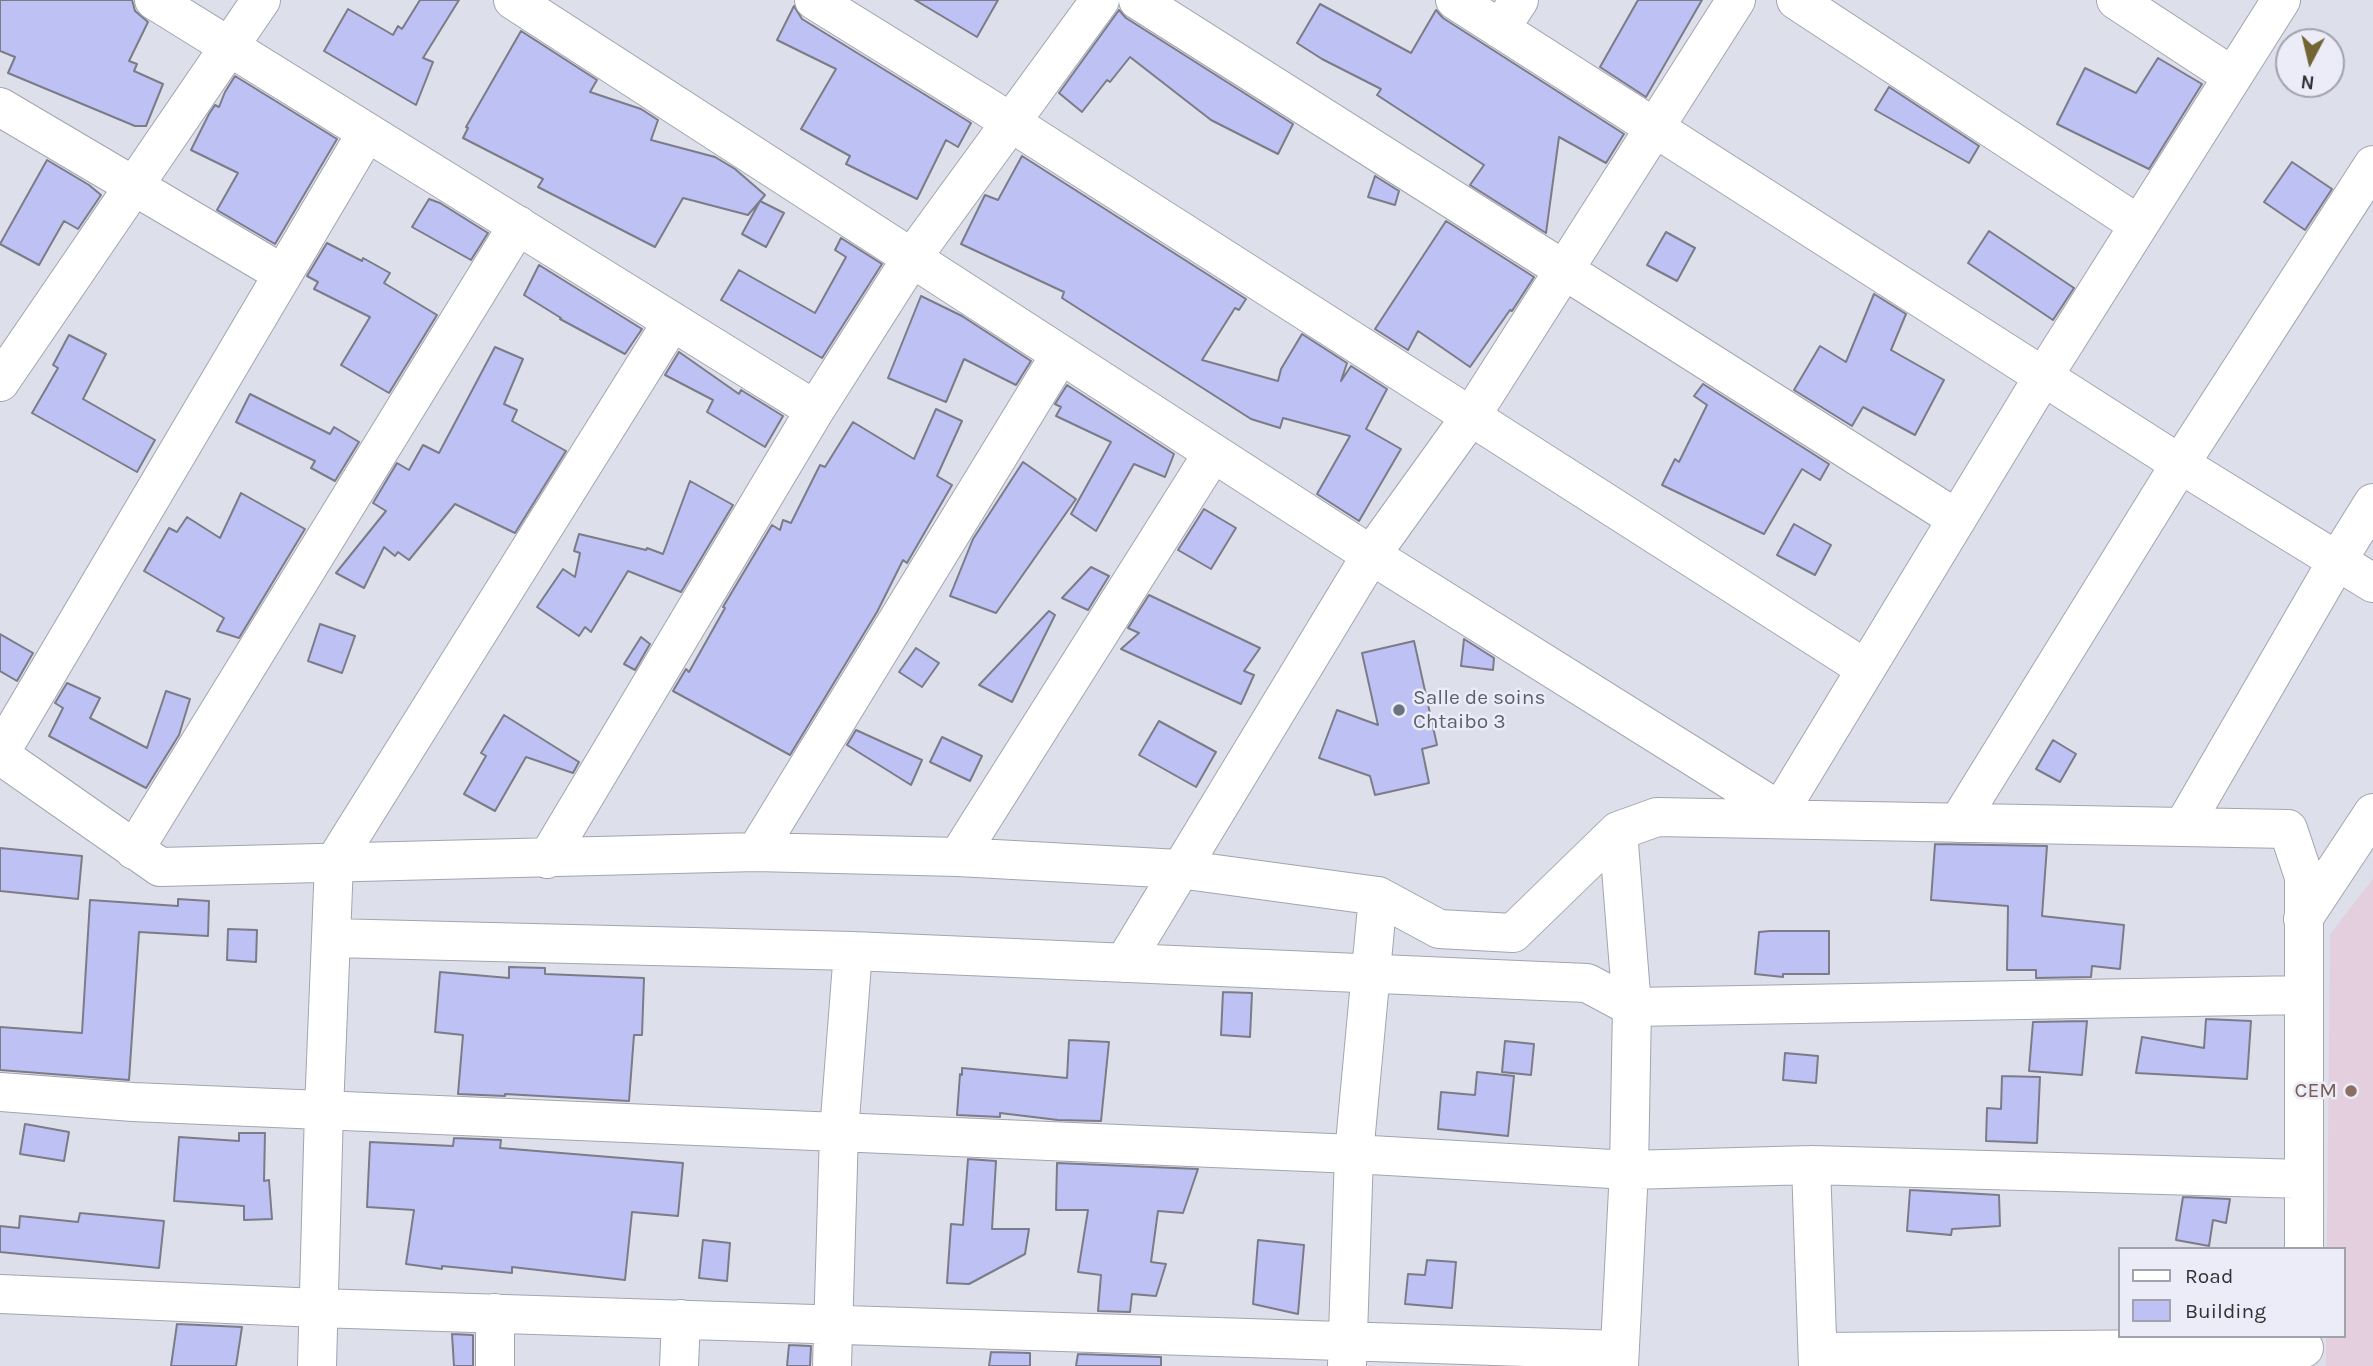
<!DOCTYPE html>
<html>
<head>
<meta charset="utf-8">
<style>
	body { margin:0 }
	#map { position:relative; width:2373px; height:1366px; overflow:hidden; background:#dddfea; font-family:Karla,sans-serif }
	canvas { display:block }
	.legend { position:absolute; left:2118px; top:1247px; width:228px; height:91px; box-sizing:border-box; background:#ebecf8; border:2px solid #a1a2ab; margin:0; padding:9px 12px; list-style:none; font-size:21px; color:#323337 }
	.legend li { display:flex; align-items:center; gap:14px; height:35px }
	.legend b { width:35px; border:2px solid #a1a2ab }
	.north { position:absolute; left:2275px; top:28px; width:70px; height:70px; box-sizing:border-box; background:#ebecf8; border:2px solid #a1a2ab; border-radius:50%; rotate:187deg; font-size:19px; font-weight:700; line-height:28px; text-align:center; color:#323337 }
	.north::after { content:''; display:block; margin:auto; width:24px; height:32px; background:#736532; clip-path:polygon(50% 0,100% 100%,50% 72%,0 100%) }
</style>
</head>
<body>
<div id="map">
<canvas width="2373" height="1366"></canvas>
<ul class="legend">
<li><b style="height:9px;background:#fff"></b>Road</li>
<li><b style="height:19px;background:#bec1f4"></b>Building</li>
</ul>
<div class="north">N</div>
</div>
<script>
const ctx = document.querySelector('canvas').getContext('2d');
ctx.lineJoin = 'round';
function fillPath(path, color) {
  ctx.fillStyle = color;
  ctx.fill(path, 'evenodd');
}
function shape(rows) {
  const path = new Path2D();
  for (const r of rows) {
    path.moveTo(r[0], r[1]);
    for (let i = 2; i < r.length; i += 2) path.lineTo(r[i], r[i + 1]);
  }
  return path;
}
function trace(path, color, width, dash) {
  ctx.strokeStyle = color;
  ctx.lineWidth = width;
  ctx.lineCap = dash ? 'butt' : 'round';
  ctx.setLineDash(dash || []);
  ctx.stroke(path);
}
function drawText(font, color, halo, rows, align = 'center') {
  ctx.font = font + ' Karla,sans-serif';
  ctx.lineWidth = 5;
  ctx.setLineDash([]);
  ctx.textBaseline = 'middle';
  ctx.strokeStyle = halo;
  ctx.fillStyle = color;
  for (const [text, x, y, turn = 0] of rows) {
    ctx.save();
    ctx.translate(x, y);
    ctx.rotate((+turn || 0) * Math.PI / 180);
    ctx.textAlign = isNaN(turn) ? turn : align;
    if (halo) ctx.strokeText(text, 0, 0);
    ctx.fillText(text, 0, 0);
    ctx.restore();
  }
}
fillPath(shape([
	[2373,879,2373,1366,2326,1366,2326,1336,2343,1336,2343,1249,2327,1249,2330,934]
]), '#e3cfde');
const building = shape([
	[0,0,132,0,135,11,148,22,129,61,137,64,134,71,163,84,146,126,135,126,8,73,15,57,0,51,0,0],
	[420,0,459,0,423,58,433,62,416,105,324,51,348,9,393,35,398,26,402,29,420,0],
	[915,0,998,0,977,37,915,0],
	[1638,0,1702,0,1646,97,1600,67,1638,0],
	[1320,4,1411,53,1436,10,1443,18,1624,134,1606,163,1559,137,1546,233,1470,185,1484,165,1377,95,1381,89,1322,59,1297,43,1320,4],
	[794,6,802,19,971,123,958,147,946,140,917,199,846,164,850,156,801,129,836,69,777,40,794,6],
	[1119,10,1126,18,1293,124,1278,154,1211,120,1130,57,1110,82,1107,80,1082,112,1059,93,1119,10],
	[521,31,597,80,590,92,641,109,658,120,651,140,715,157,735,169,765,195,760,201,784,213,766,247,742,234,760,201,748,215,683,198,655,247,538,187,543,179,463,138,468,128,466,127,521,31],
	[2158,58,2202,84,2149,169,2057,124,2085,68,2136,93,2158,58],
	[235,76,337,139,275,244,217,210,238,173,191,150,209,114,215,105,219,107,225,92,235,76],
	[1889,87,1979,146,1969,163,1875,110,1889,87],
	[1022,156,1246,299,1239,310,1235,308,1202,360,1278,381,1281,369,1302,334,1347,363,1341,381,1351,366,1387,389,1366,429,1401,449,1359,521,1317,494,1350,436,1283,418,1280,428,1251,419,1062,298,1064,292,961,244,984,197,985,195,998,200,1022,156],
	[47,160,89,185,101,195,78,229,64,221,39,265,0,244,47,160],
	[2292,162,2332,189,2305,230,2264,202,2292,162],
	[1375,176,1399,191,1395,205,1368,197,1375,176],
	[429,199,440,203,488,233,471,260,412,227,429,199],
	[1446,221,1534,277,1512,311,1510,310,1470,367,1418,331,1408,350,1375,329,1446,221],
	[1989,231,2074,288,2053,320,1968,263,1989,231],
	[1666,232,1695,248,1677,281,1647,265,1666,232],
	[841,238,882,264,822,358,721,300,739,270,815,313,846,257,835,250,841,238],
	[327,243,362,261,363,258,390,273,384,283,437,315,389,393,341,365,370,317,314,289,318,282,307,276,327,243],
	[539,265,642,329,625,354,560,319,561,318,524,295,539,265],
	[1874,294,1906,314,1891,350,1944,380,1915,435,1863,407,1852,426,1794,390,1820,346,1846,362,1874,294],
	[921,296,962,316,1031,361,1016,385,964,359,946,402,888,378,921,296],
	[69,335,106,354,83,399,155,440,137,472,32,413,58,368,53,365,69,335],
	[495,347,523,359,504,404,517,410,512,421,566,451,515,533,455,504,409,560,398,552,395,556,384,547,364,588,336,573,386,511,373,503,397,463,409,470,423,445,439,453,495,347],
	[679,352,739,394,741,390,783,416,765,447,707,412,713,400,665,375,679,352],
	[1703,384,1829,464,1820,480,1802,469,1764,534,1662,485,1675,459,1679,462,1707,405,1694,396,1703,384],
	[1067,385,1174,454,1165,477,1134,464,1096,531,1071,514,1111,442,1056,416,1061,407,1055,404,1067,385],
	[250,394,330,434,334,427,359,442,335,481,311,468,315,461,236,422,250,394],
	[936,409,962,421,937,476,952,485,907,563,903,560,877,612,790,755,673,691,686,669,689,672,725,608,723,607,772,525,780,530,783,520,791,523,820,465,825,467,853,422,914,459,936,409],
	[1023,462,1076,499,996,613,950,596,973,539,1023,462],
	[690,481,733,505,681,592,628,571,591,632,585,627,579,636,537,607,563,569,575,577,580,553,574,551,579,534,646,550,647,548,663,554,690,481],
	[241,493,305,529,239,638,217,631,224,618,144,571,169,528,177,532,187,517,220,538,241,493],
	[1204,509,1236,528,1211,569,1178,550,1204,509],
	[1794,524,1831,545,1815,575,1777,555,1794,524],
	[1091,567,1109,576,1088,610,1062,598,1091,567],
	[1149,595,1260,648,1244,671,1254,675,1241,704,1121,649,1139,633,1128,628,1149,595],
	[1049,611,1055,615,1012,702,979,685,1049,611],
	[320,624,355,636,342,673,308,661,320,624],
	[0,634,33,653,17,681,0,671,0,634],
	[641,637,650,644,635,670,624,664,641,637],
	[1464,639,1494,658,1493,670,1461,666,1464,639],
	[1414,641,1437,745,1422,749,1429,783,1375,795,1370,776,1319,758,1337,710,1378,725,1362,653,1414,641],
	[916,648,939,663,922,687,899,672,916,648],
	[67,683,100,698,90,718,147,748,166,691,190,699,179,735,146,788,49,736,63,708,55,703,67,683],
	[504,715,579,762,573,773,526,757,495,811,464,794,486,756,481,753,504,715],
	[1159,721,1216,752,1196,787,1139,755,1159,721],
	[856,730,922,760,911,785,847,745,856,730],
	[942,737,982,756,970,781,930,762,942,737],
	[2053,740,2076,754,2060,782,2036,769,2053,740],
	[1935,844,2047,846,2042,916,2124,925,2120,969,2092,966,2091,977,2036,978,2036,970,2007,970,2008,906,1931,900,1935,844],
	[0,848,82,856,78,899,0,891,0,848],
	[178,899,209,901,208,936,139,932,129,1080,0,1070,0,1027,82,1033,90,900,178,906,178,899],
	[228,929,257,930,256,962,227,960,228,929],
	[1770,931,1829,931,1829,974,1783,974,1783,977,1755,974,1759,932,1770,931],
	[509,967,545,968,545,974,644,978,642,1035,634,1035,629,1101,505,1094,505,1096,458,1094,463,1035,435,1032,440,972,509,978,509,967],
	[1223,992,1252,993,1250,1037,1221,1035,1223,992],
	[2206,1019,2251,1021,2247,1079,2136,1073,2142,1037,2204,1048,2206,1019],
	[2087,1021,2082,1075,2029,1071,2033,1022,2087,1021],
	[1069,1040,1109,1042,1101,1121,1058,1120,1000,1113,1000,1117,957,1115,960,1074,962,1075,962,1068,1067,1078,1069,1040],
	[1505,1041,1534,1044,1531,1075,1502,1072,1505,1041],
	[1785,1053,1818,1056,1816,1083,1783,1080,1785,1053],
	[1477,1072,1514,1076,1508,1136,1438,1129,1441,1092,1475,1095,1477,1072],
	[2002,1076,2040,1077,2037,1143,1986,1141,1987,1108,2001,1109,2002,1076],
	[25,1124,69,1132,64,1161,20,1154,25,1124],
	[239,1133,265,1133,264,1181,269,1180,272,1219,244,1220,244,1206,174,1201,179,1137,239,1141,239,1133],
	[454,1138,501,1140,500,1148,683,1163,678,1216,632,1212,625,1280,512,1267,512,1273,442,1266,442,1269,406,1264,414,1210,367,1207,370,1142,453,1146,454,1138],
	[968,1159,996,1161,992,1229,1029,1229,1025,1254,969,1284,947,1283,951,1224,963,1225,968,1159],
	[1057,1163,1198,1169,1183,1213,1158,1211,1151,1262,1166,1264,1156,1296,1132,1294,1130,1312,1098,1311,1101,1275,1078,1272,1088,1210,1056,1210,1057,1163],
	[1910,1190,1999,1195,2000,1226,1952,1229,1951,1235,1907,1231,1910,1190],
	[2183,1197,2230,1199,2226,1223,2213,1220,2209,1246,2176,1240,2183,1197],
	[80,1213,164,1221,159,1268,0,1252,0,1226,19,1228,20,1216,78,1222,80,1213],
	[703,1240,730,1243,727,1281,699,1278,703,1240],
	[1258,1240,1304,1245,1298,1314,1253,1304,1258,1240],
	[1427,1260,1456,1262,1452,1308,1405,1304,1408,1274,1425,1275,1427,1260],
	[177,1324,242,1327,236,1366,171,1366,177,1324],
	[452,1334,473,1335,473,1366,454,1366,452,1334],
	[789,1345,811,1346,810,1366,787,1366,789,1345],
	[991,1352,1030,1353,1030,1366,989,1366,991,1352],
	[1078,1354,1161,1357,1161,1366,1076,1366,1078,1354]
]);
fillPath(building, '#bec1f4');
trace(building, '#7b7c87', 2);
const street = shape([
	[154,0,815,410],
	[513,0,1371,555,1780,811],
	[814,0,985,106,1866,669],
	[1138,0,1957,519],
	[1455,0,2180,464,2373,583],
	[1796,0,2139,225],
	[2116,0,2232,76],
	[1500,29,1519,0],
	[0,107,283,274],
	[0,382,261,0],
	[0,753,367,132],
	[0,755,160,867,756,852,958,857,1179,869,1378,896,1439,929,1513,933,1618,831,1657,817,2288,829,2304,877,2304,1249],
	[1775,819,2043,377,2281,0],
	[1958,823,2180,464,2373,165],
	[2183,827,2337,561,2373,503],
	[1618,831,1632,1007,1629,1170,1619,1366],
	[134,850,518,225],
	[756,852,1060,355],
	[958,857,1213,453],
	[547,859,815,410,911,259,1100,0],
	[2303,919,2373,813],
	[331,938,853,951,1587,983,1632,1007,2303,995],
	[1124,963,1371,555,1471,416,1736,0],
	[0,1092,133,1102,1354,1154,1629,1170,1811,1165,2303,1179],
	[1811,1165,1818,1366],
	[0,1294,318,1308,1619,1350],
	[1818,1352,2304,1348],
	[1347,1365,1354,1154,1378,896],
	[317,1366,324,1110,334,863,672,322],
	[495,1366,495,1313],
	[679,1366,681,1319],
	[832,1366,839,1132,853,951]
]);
trace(street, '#a3a4af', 40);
trace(street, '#fff', 38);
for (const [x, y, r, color] of [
	[1399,710,7,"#6b7280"],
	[2351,1091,7,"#8d6e63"]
]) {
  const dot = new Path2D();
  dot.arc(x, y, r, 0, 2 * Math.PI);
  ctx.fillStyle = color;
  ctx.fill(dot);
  trace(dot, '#ebecf8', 2.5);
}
drawText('21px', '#5b616d', '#ebecf8', [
	["Salle de soins",1413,698],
	["Chtaibo 3",1413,722]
], 'left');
drawText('21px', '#785e54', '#ebecf8', [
	["CEM",2337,1091]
], 'right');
</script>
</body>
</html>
